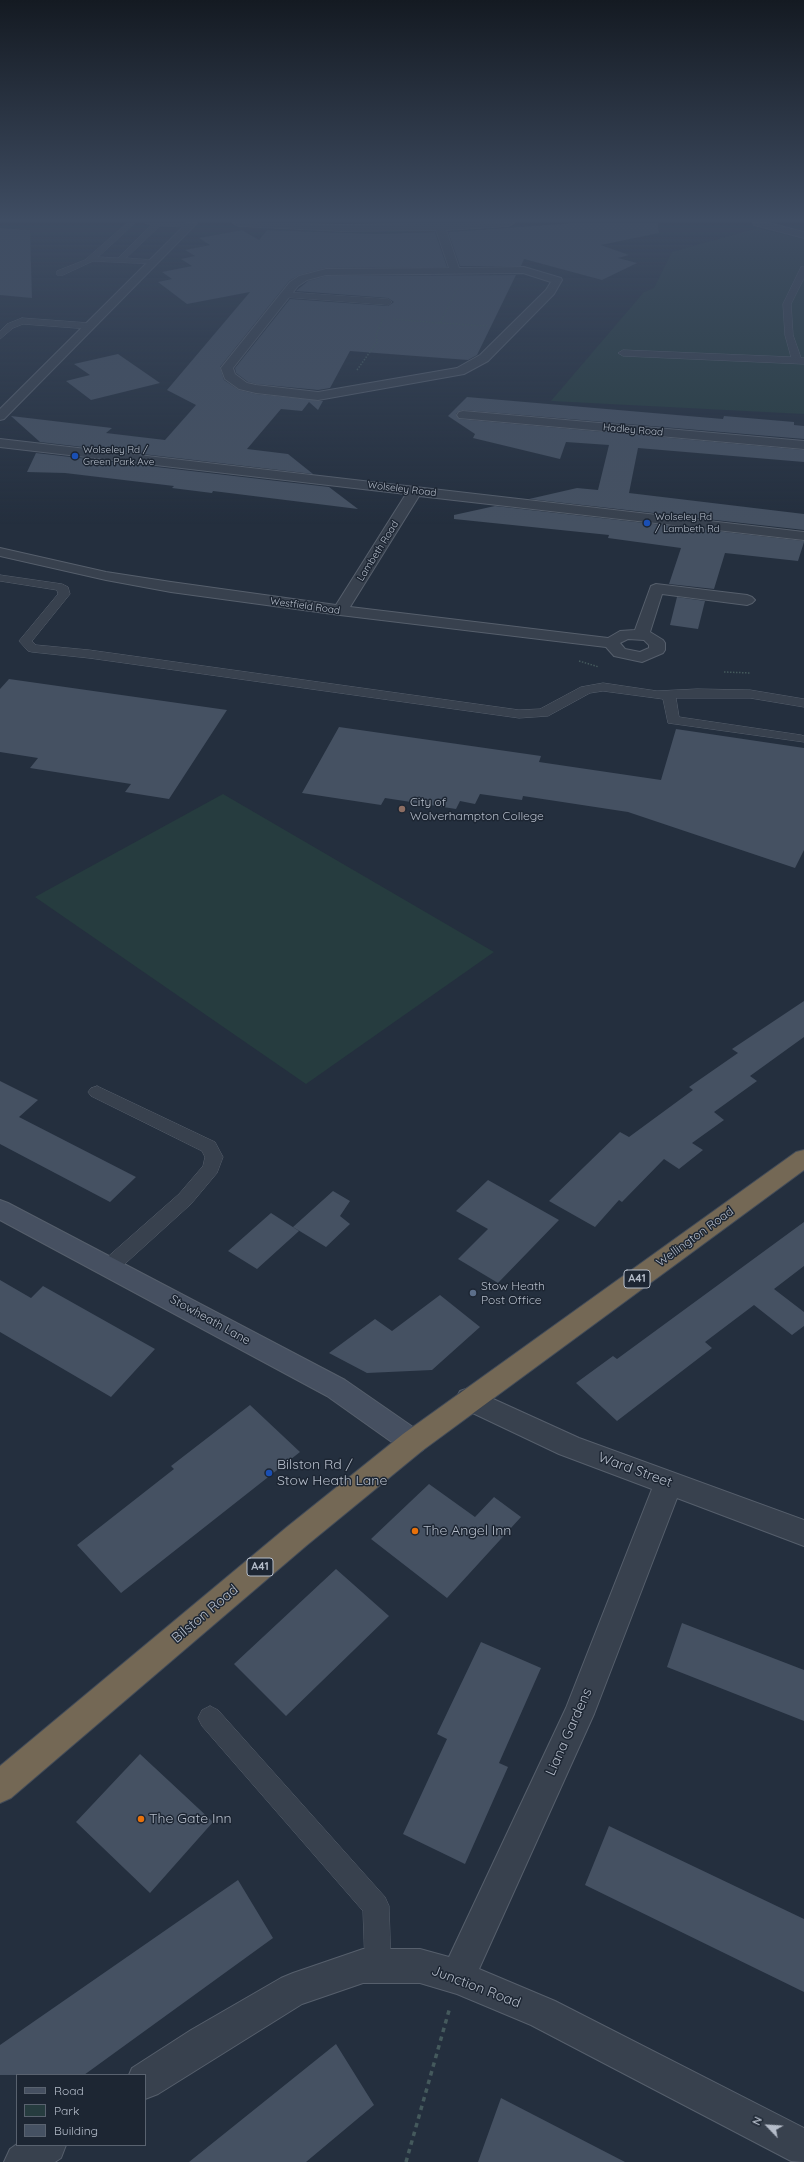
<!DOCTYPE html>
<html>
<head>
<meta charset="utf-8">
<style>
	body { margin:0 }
	#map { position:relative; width:804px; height:2162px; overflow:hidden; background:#242f3e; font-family:Quicksand,sans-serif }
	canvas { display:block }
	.legend { position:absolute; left:16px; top:2074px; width:130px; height:72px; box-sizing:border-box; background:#1d2633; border:1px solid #59626f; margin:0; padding:5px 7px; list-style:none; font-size:12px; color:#b4bcc9 }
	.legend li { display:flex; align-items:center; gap:8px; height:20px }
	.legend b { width:20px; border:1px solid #59626f }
	.north { position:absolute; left:748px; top:2106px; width:40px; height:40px; -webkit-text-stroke:3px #1d2633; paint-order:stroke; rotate:295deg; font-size:11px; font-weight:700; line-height:16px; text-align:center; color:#b4bcc9 }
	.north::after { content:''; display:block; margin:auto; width:14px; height:18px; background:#b4bcc9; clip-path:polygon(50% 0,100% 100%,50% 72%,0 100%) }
</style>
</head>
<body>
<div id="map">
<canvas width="804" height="2162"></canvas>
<ul class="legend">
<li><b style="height:5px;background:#465061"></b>Road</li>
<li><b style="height:11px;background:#263c3f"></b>Park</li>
<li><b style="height:11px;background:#455162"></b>Building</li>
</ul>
<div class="north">N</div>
</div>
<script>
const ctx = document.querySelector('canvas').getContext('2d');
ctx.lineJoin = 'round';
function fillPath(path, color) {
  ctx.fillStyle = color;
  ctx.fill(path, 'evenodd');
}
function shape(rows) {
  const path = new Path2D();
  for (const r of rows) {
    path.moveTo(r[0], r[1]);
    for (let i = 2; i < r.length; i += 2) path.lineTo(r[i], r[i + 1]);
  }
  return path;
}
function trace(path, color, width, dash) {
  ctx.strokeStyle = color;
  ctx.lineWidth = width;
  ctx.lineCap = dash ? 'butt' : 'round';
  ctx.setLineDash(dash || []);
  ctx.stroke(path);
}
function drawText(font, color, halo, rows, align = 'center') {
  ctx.font = font + ' Quicksand,sans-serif';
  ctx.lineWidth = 3;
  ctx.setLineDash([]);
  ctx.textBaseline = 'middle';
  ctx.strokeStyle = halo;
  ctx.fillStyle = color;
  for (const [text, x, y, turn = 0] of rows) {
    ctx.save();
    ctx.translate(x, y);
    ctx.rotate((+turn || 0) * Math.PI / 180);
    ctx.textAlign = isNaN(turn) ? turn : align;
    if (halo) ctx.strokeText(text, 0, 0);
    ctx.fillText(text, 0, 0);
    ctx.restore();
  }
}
fillPath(shape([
	[757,228,804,239,804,414,551,401,644,292,654,288,672,252],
	[223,794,494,952,306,1084,35,897]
]), '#263c3f');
fillPath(shape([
	[576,223,658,223,659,233,601,245,629,255,618,258,637,263,602,280,524,259,521,266,460,266,448,232],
	[0,228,30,230,32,298,0,295],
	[242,230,259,240,267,230,377,234,435,232,447,267,326,268,299,275,289,281,220,367,224,380,239,390,256,394,323,401,318,410,309,402,302,411,281,409,247,449,288,454,313,474,40,442,11,416,112,428,106,433,165,440,196,405,167,390,250,292,187,304,158,282,172,279,162,272,192,266,181,259,195,256,185,250,210,245,199,238],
	[516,275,477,355,468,360,350,351,330,388,318,390,256,384,248,382,236,373,235,368,290,299,388,306,394,302,388,298,296,291,308,281,326,276],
	[118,354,160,383,91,400,66,381,90,375,74,364],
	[467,397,723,419,724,416,794,422,794,425,804,426,804,439,463,410,459,411,456,414,459,419,804,450,804,462,638,448,629,493,804,514,804,530,529,499,577,488,598,490,609,445,566,442,560,459,473,438,475,434,448,416],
	[36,453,329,487,358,509,213,491,212,493,172,488,174,486,65,473,27,472],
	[495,506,804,541,804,542,798,561,725,553,714,589,669,584,681,548,608,538,609,535,454,519,454,515],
	[677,597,705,601,698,629,670,625],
	[9,679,227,710,169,799,125,792,131,784,30,768,38,758,0,752,0,689],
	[339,727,541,756,539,762,661,780,676,729,804,748,804,850,795,868,628,812,523,796,522,800,480,794,475,804,460,801,456,809,385,798,381,805,302,793],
	[804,1001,804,1037,750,1076,757,1081,714,1112,724,1120,692,1143,703,1150,679,1169,664,1159,622,1202,619,1200,595,1227,549,1201,620,1132,629,1137,693,1090,689,1087,738,1053,732,1049],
	[0,1081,38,1100,19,1117,136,1177,110,1202,0,1144],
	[488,1180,559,1220,498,1283,458,1259,488,1229,456,1211],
	[333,1191,350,1201,340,1216,350,1224,326,1247,293,1227],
	[271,1213,299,1231,257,1269,228,1251],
	[804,1222,804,1266,774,1289,804,1312,804,1326,792,1335,754,1305,705,1342,712,1348,617,1421,576,1383,613,1356,617,1359],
	[0,1280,31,1298,43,1286,155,1349,111,1397,0,1332],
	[440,1295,480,1327,432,1370,367,1373,329,1353,375,1319,392,1331],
	[250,1405,300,1452,121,1593,77,1545,174,1469,171,1466],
	[429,1484,475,1517,494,1497,521,1517,447,1598,371,1539],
	[336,1569,389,1616,286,1716,234,1664],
	[682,1623,804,1670,804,1721,667,1667],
	[481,1642,541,1668,499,1763,508,1767,465,1864,403,1834,447,1739,437,1734],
	[140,1754,213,1822,150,1893,76,1822],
	[609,1826,804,1919,804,1992,585,1885],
	[238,1880,273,1938,84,2075,0,2075,0,2045],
	[336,2044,374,2105,306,2162,189,2162],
	[501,2098,625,2162,478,2162]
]), '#455162');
const lane = shape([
	[127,223,135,223,98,257,118,258,151,225,145,223,189,223,193,225,189,227,160,226,126,258,152,260,156,262,155,264,93,261,63,275,57,275,57,271,85,260,127,223],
	[801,267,804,267,804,278,791,304,793,335,801,358,804,358,804,364,623,356,618,353,623,350,791,357,785,335,783,304,801,267],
	[286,292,388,299,392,302,388,305,283,297,283,293,286,292],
	[22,318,89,323,93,326,89,329,23,324,13,328,0,339,0,331,7,324,22,318],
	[0,575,62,584,68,587,70,594,32,641,36,645,89,650,519,710,540,709,581,687,603,683,657,691,697,689,750,690,804,699,804,707,750,698,676,698,679,717,801,735,804,736,804,742,668,723,663,699,603,691,590,693,548,716,519,718,89,658,32,652,28,651,19,641,58,594,57,590,0,581,0,575],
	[97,1086,215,1142,223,1157,217,1173,191,1204,117,1271,110,1273,103,1271,101,1266,103,1261,179,1194,203,1166,205,1157,202,1151,91,1096,88,1092,91,1088,97,1086],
	[210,1706,218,1710,385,1897,389,1906,391,1966,387,1975,378,1979,369,1975,365,1966,363,1911,202,1726,198,1718,202,1710,210,1706]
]);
const street = shape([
	[187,223,197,223,4,419,0,420,0,409,187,223],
	[233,223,341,225,514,223,509,226,446,230,459,268,524,267,561,278,562,280,554,294,488,361,464,374,318,400,256,393,239,389,225,379,221,368,290,282,299,276,326,269,449,268,436,230,341,231,238,226,233,223],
	[523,273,551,282,546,290,480,355,457,368,318,392,256,385,247,383,235,374,233,368,298,286,307,280,326,275,523,273],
	[753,223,769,223,804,232,804,238,754,225,753,223],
	[463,411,804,441,804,449,459,418,457,415,459,412,463,411],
	[0,439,804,532,804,540,419,496,350,607,608,638,620,631,635,630,651,586,656,584,747,595,752,597,755,600,752,603,747,605,662,594,650,632,663,640,665,643,665,650,663,653,642,662,614,656,606,647,340,615,171,592,106,580,0,556,0,548,106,572,171,582,336,605,406,494,0,447,0,439],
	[628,639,644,640,649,645,649,648,640,652,625,649,620,643,628,639],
	[469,1388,579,1438,804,1520,804,1546,677,1498,594,1714,479,1969,555,2001,804,2128,804,2162,791,2161,531,2025,457,1994,420,1983,363,1983,302,2004,158,2094,145,2099,145,2075,129,2075,132,2068,191,2030,281,1978,293,1973,363,1949,420,1949,449,1957,566,1708,652,1489,559,1454,460,1407,456,1399,460,1391,469,1388],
	[17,2144,17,2145,66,2145,61,2158,55,2162,4,2162,10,2149,17,2144]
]);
const secondary = shape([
	[0,1200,8,1203,345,1380,423,1434,427,1442,423,1450,413,1454,403,1450,327,1396,0,1220,0,1200]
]);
const highway = shape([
	[804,1150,804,1170,423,1450,307,1545,11,1798,0,1803,0,1766,287,1527,403,1434,796,1152,804,1150]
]);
trace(lane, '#565f6c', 1);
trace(street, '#565f6c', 2);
trace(secondary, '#565f6c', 2);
trace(highway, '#434c59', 2);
trace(shape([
	[457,289,440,323,487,326],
	[393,319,440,323],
	[357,370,377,342,376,335,383,319],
	[579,661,599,667],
	[724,672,751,673]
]), '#44595c', 1.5, [1.5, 1.5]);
trace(shape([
	[406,2162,450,2007]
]), '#44595c', 3.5, [4.5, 4.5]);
fillPath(lane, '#38414e');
fillPath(street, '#38414e');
fillPath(secondary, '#465061');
fillPath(highway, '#746855');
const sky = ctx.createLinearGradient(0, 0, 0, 525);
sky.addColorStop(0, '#141a22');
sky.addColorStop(0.42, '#3f4d63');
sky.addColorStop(1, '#3f4d6300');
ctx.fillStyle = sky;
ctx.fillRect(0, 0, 804, 525);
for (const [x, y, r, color] of [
	[75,456,4,"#1a4fb4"],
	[647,523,4,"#1a4fb4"],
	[402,809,4,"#8d6e63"],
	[473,1293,4,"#5c6f8a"],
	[269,1473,4,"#1a4fb4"],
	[415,1531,4,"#e8710a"],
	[141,1819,4,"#e8710a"]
]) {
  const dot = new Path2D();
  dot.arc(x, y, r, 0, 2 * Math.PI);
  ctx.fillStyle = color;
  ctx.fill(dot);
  trace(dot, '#1d2633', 1.5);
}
drawText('10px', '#b4bcc9', '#1d2633', [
	["Hadley Road",633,430,5],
	["Wolseley Road",402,489,7],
	["Lambeth Road",378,551,-58],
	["Westfield Road",305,606,8]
]);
drawText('10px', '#b4bcc9', '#1d2633', [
	["Wolseley Rd /",83,450],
	["Green Park Ave",83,462],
	["Wolseley Rd",655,517],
	["/ Lambeth Rd",655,529]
], 'left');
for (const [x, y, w] of [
	[637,1279,26],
	[260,1567,26]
]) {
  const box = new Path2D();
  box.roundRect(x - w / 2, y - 9, w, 18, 3);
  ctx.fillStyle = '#1d2633';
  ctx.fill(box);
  trace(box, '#b4bcc9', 1);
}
drawText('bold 11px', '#b4bcc9', null, [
	["A41",637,1279],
	["A41",260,1567]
]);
drawText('12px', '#b4bcc9', '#1d2633', [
	["City of",410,802],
	["Wolverhampton College",410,816],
	["Stow Heath",481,1286],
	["Post Office",481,1300]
], 'left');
drawText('12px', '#b4bcc9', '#1d2633', [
	["Wellington Road",695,1237,-36],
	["Stowheath Lane",210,1320,29]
]);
drawText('14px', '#b4bcc9', '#1d2633', [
	["Bilston Rd /",277,1465],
	["Stow Heath Lane",277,1481],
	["The Angel Inn",423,1531],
	["The Gate Inn",149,1819]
], 'left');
drawText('14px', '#b4bcc9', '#1d2633', [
	["Ward Street",635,1470,20],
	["Bilston Road",205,1614,-40],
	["Liana Gardens",569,1732,-66],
	["Junction Road",476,1987,21]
]);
</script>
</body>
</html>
